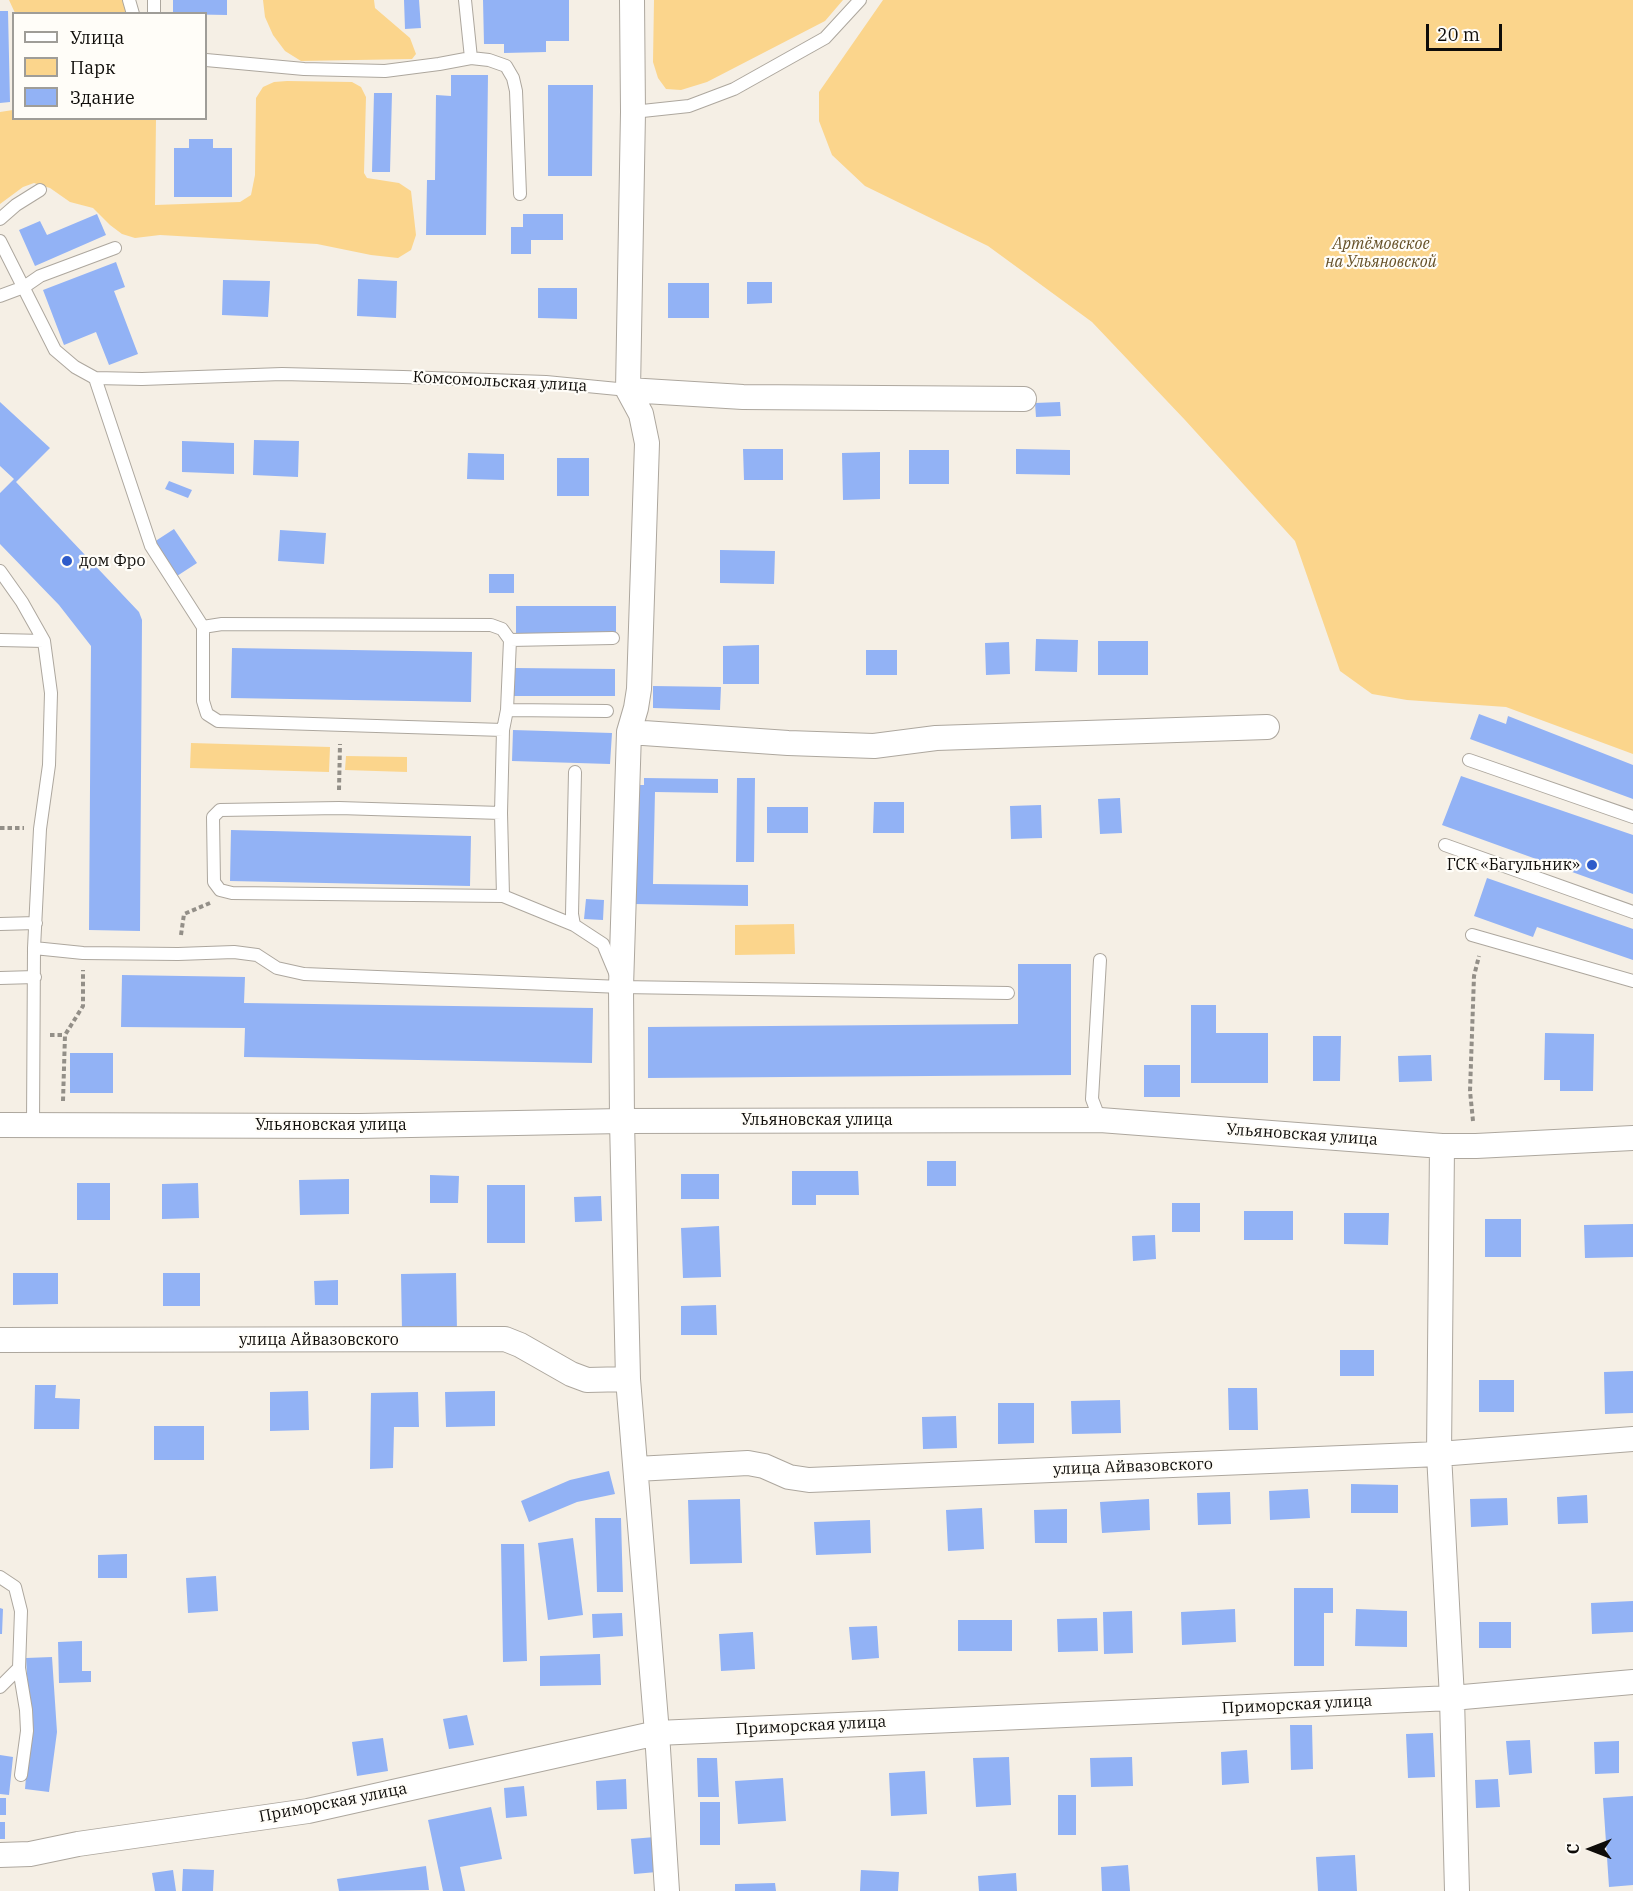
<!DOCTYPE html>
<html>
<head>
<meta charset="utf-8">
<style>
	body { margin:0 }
	#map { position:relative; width:1633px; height:1891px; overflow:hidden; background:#f5efe5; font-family:"IBM Plex Serif",serif }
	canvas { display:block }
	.legend { position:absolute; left:12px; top:12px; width:195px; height:108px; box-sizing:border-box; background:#fffdf8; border:2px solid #9f9d98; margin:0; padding:8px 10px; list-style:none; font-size:18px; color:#0e0c09 }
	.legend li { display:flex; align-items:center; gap:12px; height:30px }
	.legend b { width:30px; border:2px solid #9f9d98 }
	.north { position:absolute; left:1561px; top:1819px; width:60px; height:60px; -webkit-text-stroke:4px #fffdf8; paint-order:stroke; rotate:270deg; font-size:16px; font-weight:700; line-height:24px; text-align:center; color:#0e0c09 }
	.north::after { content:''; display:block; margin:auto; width:21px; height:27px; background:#0e0c09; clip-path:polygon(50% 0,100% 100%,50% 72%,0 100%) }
	.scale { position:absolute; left:1426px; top:24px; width:76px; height:27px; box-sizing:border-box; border:3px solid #0e0c09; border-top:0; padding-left:8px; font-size:18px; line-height:21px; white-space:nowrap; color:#0e0c09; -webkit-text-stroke:4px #fffdf8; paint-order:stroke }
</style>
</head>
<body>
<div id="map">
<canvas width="1633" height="1891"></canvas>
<ul class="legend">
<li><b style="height:8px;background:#fff"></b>Улица</li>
<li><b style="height:16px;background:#fbd58c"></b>Парк</li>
<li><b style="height:16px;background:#92b2f5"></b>Здание</li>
</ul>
<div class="north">С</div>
<div class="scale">20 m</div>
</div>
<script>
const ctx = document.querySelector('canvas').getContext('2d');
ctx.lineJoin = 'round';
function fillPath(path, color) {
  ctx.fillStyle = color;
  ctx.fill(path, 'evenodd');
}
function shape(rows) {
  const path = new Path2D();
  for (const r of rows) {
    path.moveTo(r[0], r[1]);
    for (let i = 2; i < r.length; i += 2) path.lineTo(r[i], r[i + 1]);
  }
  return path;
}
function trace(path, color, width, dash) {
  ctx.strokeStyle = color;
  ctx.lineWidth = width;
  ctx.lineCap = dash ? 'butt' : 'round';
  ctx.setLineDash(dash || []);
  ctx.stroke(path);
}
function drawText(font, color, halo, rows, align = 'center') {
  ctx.font = font + ' "IBM Plex Serif",serif';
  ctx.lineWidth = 4.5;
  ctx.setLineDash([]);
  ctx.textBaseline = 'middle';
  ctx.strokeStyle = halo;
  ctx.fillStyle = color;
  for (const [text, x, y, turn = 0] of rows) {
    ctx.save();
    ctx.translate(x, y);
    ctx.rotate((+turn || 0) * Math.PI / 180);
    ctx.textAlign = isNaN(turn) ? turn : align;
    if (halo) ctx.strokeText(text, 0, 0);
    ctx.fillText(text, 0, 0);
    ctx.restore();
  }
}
fillPath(shape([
	[9,0,125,0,130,13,15,13],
	[263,0,374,0,375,8,410,38,416,54,412,59,301,61,285,51,273,35,265,17],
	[654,0,843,0,825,21,707,82,681,90,666,89,658,78,653,62],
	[883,0,1633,0,1633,754,1506,707,1407,700,1372,694,1340,671,1295,541,1185,420,1092,322,988,246,865,186,832,155,819,121,819,92],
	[287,81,352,82,361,87,366,97,364,173,367,178,399,183,411,191,416,235,411,250,398,258,371,255,317,244,160,235,135,238,122,234,110,225,93,208,70,202,50,188,34,183,23,187,0,204,0,112,13,110,14,118,156,119,155,205,240,202,251,195,255,175,256,98,263,87,274,82],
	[191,743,330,747,329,772,190,768],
	[346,756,407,757,407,772,345,770],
	[794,924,795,954,735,955,735,925]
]), '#fbd58c');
fillPath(shape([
	[173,0,227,0,227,15,173,14],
	[404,0,419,0,421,28,405,29],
	[483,0,569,0,569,41,546,41,546,52,504,53,504,44,484,44],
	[0,11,8,11,10,102,0,103],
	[451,75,488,75,486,235,426,235,427,180,435,180,436,95,451,96],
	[548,85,593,85,592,176,548,176],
	[374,93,392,93,390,172,372,172],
	[189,139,213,139,213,148,232,148,232,197,174,197,174,148,189,148],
	[97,214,106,235,35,266,19,230,40,221,47,235],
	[523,214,563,214,563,240,531,240,531,254,511,254,511,227,523,227],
	[116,262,125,287,114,291,138,354,109,365,96,332,64,345,43,290],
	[358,279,397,281,396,318,357,316],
	[223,280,270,281,268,317,222,315],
	[747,282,772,282,772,303,747,304],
	[668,283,709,283,709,318,668,318],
	[538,288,577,288,577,319,538,318],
	[0,402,50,448,16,482,139,612,142,620,140,931,89,930,91,646,59,605,0,544,0,493,14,479,0,466],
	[1060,402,1061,416,1036,417,1035,403],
	[254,440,299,441,298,477,253,475],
	[182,441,234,443,234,474,182,472],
	[743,449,783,449,783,480,744,480],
	[1016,449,1070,450,1070,475,1016,474],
	[909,450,949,450,949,484,909,484],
	[880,452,880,499,843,500,842,453],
	[468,453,504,454,504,480,467,479],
	[557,458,589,458,589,496,557,496],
	[169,481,192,490,188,498,165,489],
	[174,529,197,563,177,576,154,542],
	[280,530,326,533,324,564,278,561],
	[720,550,775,551,774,584,720,583],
	[489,574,514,574,514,593,489,593],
	[516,606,616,606,616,634,516,634],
	[1036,639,1078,640,1077,672,1035,671],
	[1098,641,1148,641,1148,675,1098,675],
	[1009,642,1010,674,986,675,985,643],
	[759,645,759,684,723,684,723,646],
	[232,648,472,652,471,702,231,698],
	[866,650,897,650,897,675,866,675],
	[514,668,615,669,615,696,513,696],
	[653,686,721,687,720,710,653,708],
	[1479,714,1506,724,1508,716,1633,765,1633,799,1470,739],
	[513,730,612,733,610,764,512,761],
	[1461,776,1633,835,1633,894,1442,825],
	[644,778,718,779,718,793,655,792,653,884,748,885,748,906,634,904,637,785,644,785],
	[737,778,755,778,754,862,736,862],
	[1120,798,1122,833,1100,834,1098,799],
	[874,802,904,802,904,833,873,833],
	[1041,805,1042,838,1011,839,1010,806],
	[767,807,808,807,808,833,767,833],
	[231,830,471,836,470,886,230,881],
	[1487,878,1633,929,1633,960,1537,927,1533,937,1474,916],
	[586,899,604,900,603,920,584,919],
	[1018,964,1071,964,1071,1075,648,1078,648,1027,1018,1024],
	[122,975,245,977,244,1003,593,1008,592,1063,244,1057,245,1028,121,1027],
	[1191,1005,1216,1005,1216,1033,1268,1033,1268,1083,1191,1083],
	[1545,1033,1594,1034,1593,1091,1560,1091,1560,1080,1544,1080],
	[1313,1036,1341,1036,1340,1081,1313,1081],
	[70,1053,113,1053,113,1093,70,1093],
	[1431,1055,1432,1081,1399,1082,1398,1056],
	[1144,1065,1180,1065,1180,1097,1144,1097],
	[927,1161,956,1161,956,1186,927,1186],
	[792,1171,858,1171,859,1195,816,1195,816,1205,792,1205],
	[681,1174,719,1174,719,1199,681,1199],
	[430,1175,459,1176,458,1203,430,1203],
	[349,1179,349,1214,300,1215,299,1180],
	[77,1183,110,1183,110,1220,77,1220],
	[198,1183,199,1218,162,1219,162,1184],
	[487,1185,525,1185,525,1243,487,1243],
	[601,1196,602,1221,575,1222,574,1197],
	[1172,1203,1200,1203,1200,1232,1172,1232],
	[1244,1211,1293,1211,1293,1240,1244,1240],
	[1344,1213,1389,1213,1388,1245,1344,1244],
	[1485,1219,1521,1219,1521,1257,1485,1257],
	[1633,1224,1633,1257,1585,1258,1584,1225],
	[719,1226,721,1277,683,1278,681,1228],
	[1155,1235,1156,1259,1133,1261,1132,1236],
	[13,1273,58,1273,58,1304,13,1305],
	[163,1273,200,1273,200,1306,163,1306],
	[456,1273,457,1331,402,1331,401,1274],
	[338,1280,338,1305,315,1305,314,1281],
	[716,1305,717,1335,681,1335,681,1306],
	[1340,1350,1374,1350,1374,1376,1340,1376],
	[1633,1371,1633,1413,1605,1414,1604,1372],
	[1479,1380,1514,1380,1514,1412,1479,1412],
	[35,1385,56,1385,55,1398,80,1399,79,1429,34,1429],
	[1228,1388,1257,1388,1258,1430,1229,1430],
	[308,1391,309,1430,270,1431,270,1392],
	[495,1391,495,1426,446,1427,445,1392],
	[418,1392,419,1427,394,1427,393,1468,370,1469,371,1393],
	[1120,1400,1121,1433,1072,1434,1071,1401],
	[998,1403,1034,1403,1034,1443,998,1444],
	[956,1416,957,1448,923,1449,922,1417],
	[154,1426,204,1426,204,1460,154,1460],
	[609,1471,615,1494,577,1502,529,1522,521,1501,570,1480],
	[1351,1484,1398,1485,1398,1513,1351,1513],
	[1308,1489,1310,1518,1270,1520,1269,1491],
	[1230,1492,1231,1524,1198,1525,1197,1493],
	[1587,1495,1588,1523,1558,1524,1557,1497],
	[1507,1498,1508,1525,1471,1527,1470,1499],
	[740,1499,742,1563,690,1564,688,1500],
	[1149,1499,1150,1530,1102,1533,1100,1502],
	[982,1508,984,1549,948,1551,946,1510],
	[1067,1509,1067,1543,1035,1543,1034,1510],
	[595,1518,621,1518,623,1592,597,1592],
	[870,1520,871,1553,816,1555,814,1522],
	[573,1538,583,1615,548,1620,538,1543],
	[501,1544,524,1544,527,1661,503,1662],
	[127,1554,127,1578,98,1578,98,1555],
	[216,1576,218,1611,188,1613,186,1578],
	[1294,1588,1333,1588,1333,1613,1324,1613,1324,1666,1294,1666],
	[1633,1601,1633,1632,1592,1634,1591,1603],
	[0,1608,3,1609,2,1634,0,1634],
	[1235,1609,1236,1642,1182,1645,1181,1612],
	[1356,1609,1407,1611,1407,1647,1355,1646],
	[1132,1611,1133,1653,1104,1654,1103,1612],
	[622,1613,623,1636,593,1638,592,1614],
	[1097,1618,1098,1651,1058,1652,1057,1619],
	[958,1620,1012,1620,1012,1651,958,1651],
	[1479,1622,1511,1622,1511,1648,1479,1648],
	[877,1626,879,1658,852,1660,849,1627],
	[753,1632,755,1669,721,1671,719,1634],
	[82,1641,82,1671,91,1671,91,1682,59,1683,58,1642],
	[600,1654,601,1685,540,1686,540,1656],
	[52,1657,57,1732,49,1792,25,1789,30,1729,26,1658],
	[467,1715,474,1745,449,1749,443,1719],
	[1290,1725,1312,1725,1313,1769,1291,1770],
	[1433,1733,1435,1777,1408,1778,1406,1734],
	[383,1738,388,1771,357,1776,352,1742],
	[1530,1740,1532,1773,1509,1775,1506,1741],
	[1619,1741,1619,1773,1595,1774,1594,1742],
	[1247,1750,1249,1783,1222,1785,1221,1752],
	[0,1755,13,1757,9,1795,0,1794],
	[1009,1757,1011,1805,976,1807,973,1758],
	[1132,1757,1133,1786,1091,1787,1090,1758],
	[697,1758,717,1758,719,1797,698,1797],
	[925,1771,927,1814,891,1816,889,1773],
	[783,1778,786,1821,738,1824,735,1781],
	[626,1779,627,1809,597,1810,596,1781],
	[1498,1779,1500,1807,1476,1808,1475,1780],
	[524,1786,527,1816,506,1818,504,1788],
	[1058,1795,1076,1795,1076,1835,1058,1835],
	[1633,1796,1633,1885,1609,1887,1603,1798],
	[0,1798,6,1798,6,1815,0,1815],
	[700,1802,720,1802,720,1845,700,1845],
	[491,1807,502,1859,460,1867,465,1891,443,1891,428,1820],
	[0,1822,5,1822,5,1839,0,1839],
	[655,1837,657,1872,634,1874,631,1839],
	[1355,1855,1357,1891,1318,1891,1316,1857],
	[1128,1865,1130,1891,1102,1891,1101,1867],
	[426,1866,429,1890,339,1891,337,1879],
	[183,1869,214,1870,213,1891,182,1891],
	[173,1870,176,1891,155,1891,152,1873],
	[861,1870,899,1872,898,1891,860,1891],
	[1016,1873,1017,1891,979,1891,978,1876],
	[775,1883,776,1891,735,1891,735,1884]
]), '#92b2f5');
const lane = shape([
	[129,0,133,14],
	[154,14,154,0],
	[471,58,489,60,506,66,513,78,516,91,520,194],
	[206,60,304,69,385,71,439,64,471,58,465,0],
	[633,112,689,106,734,89,825,38,860,0],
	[0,219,16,205,40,190],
	[0,241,55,350,75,367,95,378,142,379,282,374,403,377,546,382,628,390],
	[0,296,24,287,40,276,115,248],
	[95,378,151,546,203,627],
	[0,571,22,602,44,641,51,693,49,765,40,829,34,948,33,1125],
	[0,640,44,641],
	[510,640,613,638],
	[507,710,607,711],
	[503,730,218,721,207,714,203,701,203,627,222,624,491,625,502,629,510,640,507,710,503,730,501,813,503,896],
	[1469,760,1633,817],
	[501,813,339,808,220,810,213,817,214,882,220,890,232,893,503,896,574,925,603,944,616,975],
	[1445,845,1633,912],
	[0,924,36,923],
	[574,925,572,914,575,772],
	[1472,935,1633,981],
	[34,948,83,953,178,954,234,952,257,955,277,968,304,974,621,987,1008,993],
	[1100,960,1092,1099,1100,1120],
	[0,978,35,977],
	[0,1577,15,1587,21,1611,19,1668,0,1687],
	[19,1668,26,1710,27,1731,21,1775]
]);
const street = shape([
	[632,0,633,112,628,390,641,414,647,443,639,689,636,708,629,732,621,987,622,1121,628,1379,657,1733,667,1891],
	[628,390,743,397,1024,399],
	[629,732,788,743,874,746,936,738,1267,727],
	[0,1125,359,1126,622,1121,1100,1120,1442,1146,1476,1146,1633,1138],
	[1442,1146,1439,1454,1452,1698,1457,1891],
	[0,1340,505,1339,520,1345,571,1374,587,1380,628,1379],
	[636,1469,748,1463,764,1466,789,1477,809,1480,1439,1454,1633,1439],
	[0,1855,30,1854,78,1844,308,1811,657,1733,1452,1698,1633,1682]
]);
trace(lane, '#ada79e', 14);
trace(street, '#ada79e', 26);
trace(shape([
	[339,790,340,744],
	[0,828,24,828],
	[181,935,184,914,210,903],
	[50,1035,65,1035],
	[63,1101,65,1035,83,1006,83,970],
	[1473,1121,1470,1091,1474,976,1479,956]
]), '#938f88', 4, [4.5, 3]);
trace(lane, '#fff', 12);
trace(street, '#fff', 24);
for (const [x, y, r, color] of [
	[67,561,6,"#2e5bca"],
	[1592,865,6,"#2e5bca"]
]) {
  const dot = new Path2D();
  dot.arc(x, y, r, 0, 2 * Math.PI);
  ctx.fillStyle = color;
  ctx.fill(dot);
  trace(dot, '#fffdf8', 2);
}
drawText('italic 16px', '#655028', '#fffdf8', [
	["Артёмовское",1381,244],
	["на Ульяновской",1381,262]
]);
drawText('16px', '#0e0c09', '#fffdf8', [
	["Комсомольская улица",500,382,3],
	["Ульяновская улица",817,1120],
	["Ульяновская улица",331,1125],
	["Ульяновская улица",1302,1135,4],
	["улица Айвазовского",319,1340],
	["улица Айвазовского",1133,1467,-2],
	["Приморская улица",1297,1705,-3],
	["Приморская улица",811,1726,-3],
	["Приморская улица",333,1803,-11]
]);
drawText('16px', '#0e0c09', '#fffdf8', [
	["дом Фро",79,561],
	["ГСК «Багульник»",1580,865,"right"]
], 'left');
</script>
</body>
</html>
